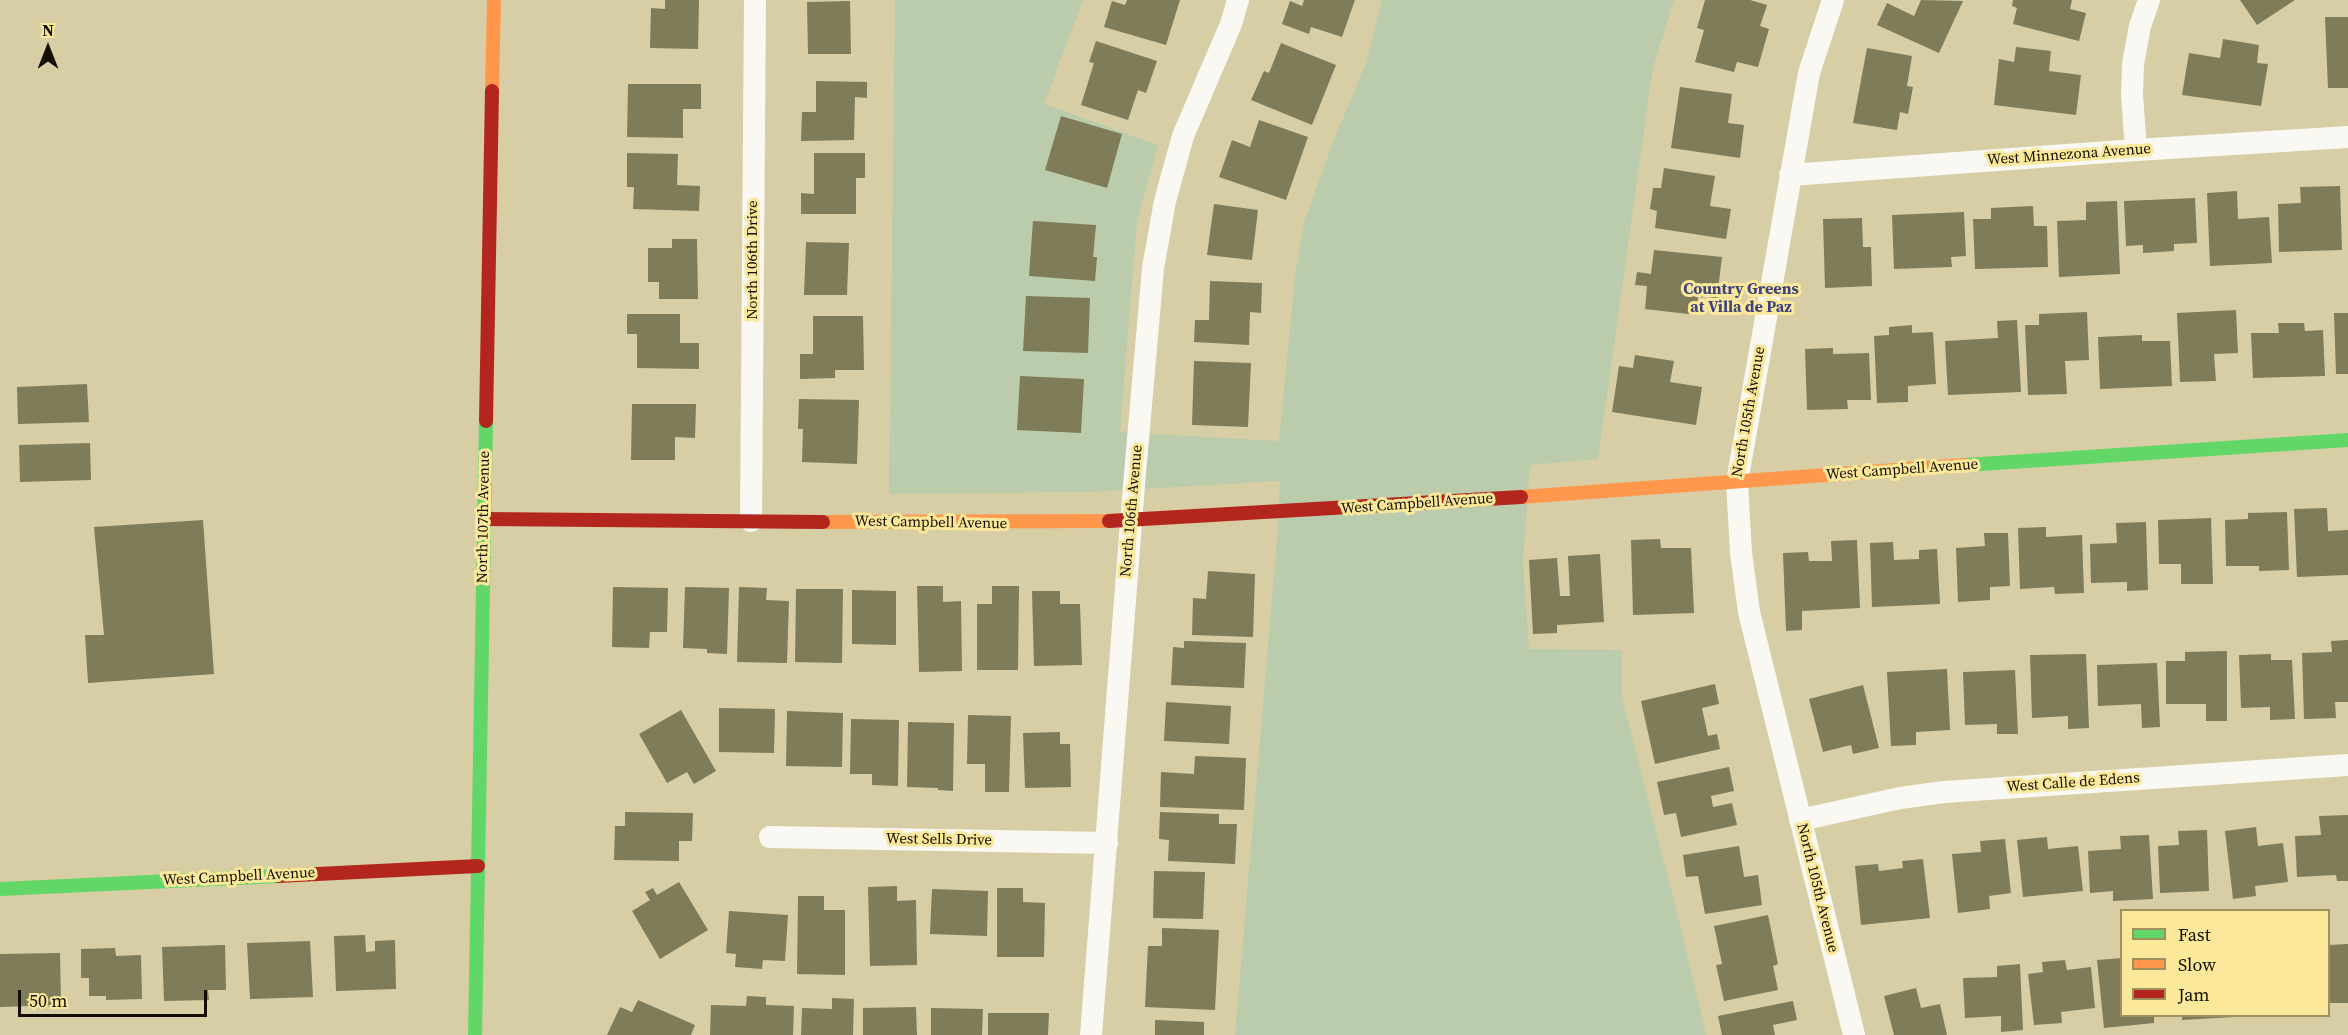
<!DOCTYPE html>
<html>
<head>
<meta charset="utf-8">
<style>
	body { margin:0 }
	#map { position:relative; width:2348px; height:1035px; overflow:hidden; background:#d7cea5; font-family:"Source Serif 4",serif }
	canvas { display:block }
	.legend { position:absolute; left:2120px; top:909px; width:210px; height:108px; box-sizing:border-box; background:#fbe89b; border:2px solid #9f915d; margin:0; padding:8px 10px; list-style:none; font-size:18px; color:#140e00 }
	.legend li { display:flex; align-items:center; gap:12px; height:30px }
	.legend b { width:30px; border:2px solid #9f915d }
	.north { position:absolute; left:18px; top:18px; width:60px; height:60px; -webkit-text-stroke:4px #fbe89b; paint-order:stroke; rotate:0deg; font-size:16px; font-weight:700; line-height:24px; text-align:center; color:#140e00 }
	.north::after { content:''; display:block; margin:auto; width:21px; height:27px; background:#140e00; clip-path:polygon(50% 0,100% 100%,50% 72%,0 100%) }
	.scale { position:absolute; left:18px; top:990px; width:189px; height:27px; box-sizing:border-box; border:3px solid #140e00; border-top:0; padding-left:8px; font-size:18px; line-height:21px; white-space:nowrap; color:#140e00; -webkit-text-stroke:4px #fbe89b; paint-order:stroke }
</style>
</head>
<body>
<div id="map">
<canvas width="2348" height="1035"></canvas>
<ul class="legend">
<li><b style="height:8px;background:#63d668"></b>Fast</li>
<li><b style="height:8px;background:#ff974d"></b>Slow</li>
<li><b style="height:8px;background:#b3261e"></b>Jam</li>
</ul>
<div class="north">N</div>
<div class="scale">50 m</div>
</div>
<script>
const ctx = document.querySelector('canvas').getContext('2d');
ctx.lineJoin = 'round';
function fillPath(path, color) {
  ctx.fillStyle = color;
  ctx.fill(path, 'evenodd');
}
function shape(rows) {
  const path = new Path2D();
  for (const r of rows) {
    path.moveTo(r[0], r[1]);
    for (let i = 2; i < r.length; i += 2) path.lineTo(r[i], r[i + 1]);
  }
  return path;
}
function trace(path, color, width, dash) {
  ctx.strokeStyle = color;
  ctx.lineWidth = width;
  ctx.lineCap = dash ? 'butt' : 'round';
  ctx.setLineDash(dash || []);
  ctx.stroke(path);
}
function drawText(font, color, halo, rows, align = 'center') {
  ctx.font = font + ' "Source Serif 4",serif';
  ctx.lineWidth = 6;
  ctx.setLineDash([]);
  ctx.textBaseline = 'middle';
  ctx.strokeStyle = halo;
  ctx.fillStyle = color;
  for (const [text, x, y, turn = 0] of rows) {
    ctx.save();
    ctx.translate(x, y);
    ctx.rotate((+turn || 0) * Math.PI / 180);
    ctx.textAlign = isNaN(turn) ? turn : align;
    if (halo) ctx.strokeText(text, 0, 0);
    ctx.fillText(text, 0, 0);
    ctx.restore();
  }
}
fillPath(shape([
	[895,0,1083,0,1044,104,1158,145,1137,221,1120,432,1279,441,1295,276,1304,222,1333,142,1366,63,1382,0,1674,0,1653,67,1598,459,1530,465,1523,561,1529,649,1622,650,1622,698,1682,932,1706,1035,1235,1035,1277,539,1280,481,1091,492,889,494]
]), '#baccac');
fillPath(shape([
	[665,0,699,0,698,49,650,48,651,8,665,9],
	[1127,0,1180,0,1166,45,1104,27,1112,1,1125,5],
	[1304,0,1355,0,1342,37,1311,27,1309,34,1282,24,1290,1,1302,6],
	[1705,0,1750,0,1767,5,1760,26,1769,29,1758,67,1737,62,1734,72,1695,62,1704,30,1697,28],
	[1921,0,1963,1,1939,53,1877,25,1887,3,1914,16],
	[2013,0,2072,0,2070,9,2086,13,2079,41,2013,24,2017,8,2012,6],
	[2240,0,2295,0,2257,25],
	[850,1,851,54,808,54,807,2],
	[2325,17,2348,17,2348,88,2328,88],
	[2223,39,2259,45,2257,63,2268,64,2261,106,2182,95,2189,53,2220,58],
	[1096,41,1157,61,1146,93,1138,90,1128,120,1081,105,1094,63,1089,62],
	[1281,43,1336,65,1312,125,1251,100,1264,71,1269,73],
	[2016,47,2051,51,2049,71,2081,75,2076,115,1994,105,1999,59,2014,62],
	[1867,48,1912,56,1907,86,1913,87,1908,114,1900,112,1897,130,1853,123],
	[816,81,867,82,867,98,855,97,854,140,801,141,802,112,816,112],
	[628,84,701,84,701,109,683,109,683,138,627,137],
	[1680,87,1732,94,1728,123,1744,125,1740,158,1671,148],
	[1061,116,1122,134,1107,188,1045,170],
	[1259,120,1308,137,1286,200,1219,177,1232,140,1250,147],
	[627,153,678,154,677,185,700,186,699,211,633,209,634,187,627,187],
	[814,153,865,153,865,178,856,178,856,214,801,214,801,193,814,194],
	[1664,168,1715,176,1710,206,1731,209,1726,239,1655,228,1657,211,1650,209,1653,188,1661,188],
	[2340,186,2342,250,2279,252,2278,204,2301,203,2300,187],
	[2237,191,2238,219,2269,217,2272,263,2210,266,2207,193],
	[2195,198,2197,243,2174,244,2174,251,2143,253,2143,245,2126,246,2124,201],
	[2117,201,2120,274,2059,277,2057,221,2086,220,2086,202],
	[1214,204,1258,210,1252,260,1207,255],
	[2033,206,2034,226,2047,226,2048,267,1975,269,1973,219,1991,219,1991,208],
	[1964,212,1966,256,1951,257,1952,267,1894,269,1892,215],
	[1862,218,1863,247,1871,247,1872,286,1825,288,1823,219],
	[1033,221,1096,225,1093,257,1097,257,1095,281,1029,276],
	[672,239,697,239,698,299,659,299,659,282,648,282,648,248,672,248],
	[806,242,849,243,847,295,804,295],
	[1654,250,1722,257,1717,298,1698,296,1697,315,1645,309,1647,286,1635,285,1637,272,1651,274],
	[1210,281,1262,283,1261,313,1250,312,1249,345,1194,342,1195,320,1209,320],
	[1026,296,1090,298,1088,353,1023,351],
	[2236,310,2238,353,2214,354,2216,381,2180,382,2177,313],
	[2087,312,2089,360,2065,361,2067,394,2028,395,2025,325,2039,325,2039,314],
	[2334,313,2348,313,2348,374,2336,374],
	[627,314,680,314,680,343,699,343,699,369,637,368,637,334,627,334],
	[813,316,863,316,864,370,835,370,835,378,800,379,800,354,813,354],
	[2017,320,2021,392,1948,395,1945,341,1998,338,1997,321],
	[2278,323,2304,323,2305,331,2323,330,2325,376,2253,378,2251,333,2279,333],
	[1912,325,1912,333,1933,332,1936,384,1908,386,1908,402,1877,403,1874,336,1889,335,1889,327],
	[2142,335,2142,341,2170,341,2172,386,2100,389,2098,337],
	[1833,348,1833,354,1869,353,1871,400,1847,400,1848,409,1807,410,1805,349],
	[1635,355,1674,361,1670,382,1702,387,1696,425,1612,412,1619,366,1633,368],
	[1194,361,1251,363,1248,427,1192,425],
	[1020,376,1084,379,1081,433,1017,430],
	[87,384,89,422,18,424,17,387],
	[799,399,859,400,857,464,802,462,803,429,798,429],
	[632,404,696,404,695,438,675,437,675,460,631,460],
	[90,443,91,480,20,482,19,445],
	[2327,508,2328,531,2348,530,2348,575,2297,577,2294,509],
	[2287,512,2289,570,2259,571,2259,566,2226,566,2225,520,2248,519,2248,513],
	[2211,518,2213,584,2181,584,2181,564,2159,564,2158,520],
	[203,520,214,674,88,683,85,635,104,635,94,527],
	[2146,522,2148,590,2127,591,2127,582,2091,583,2090,544,2117,543,2116,523],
	[2046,527,2046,537,2082,535,2084,593,2055,594,2054,587,2020,589,2018,528],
	[1984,533,2008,533,2010,586,1990,587,1990,600,1958,602,1956,548,1985,546],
	[1660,539,1661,548,1691,548,1694,613,1633,615,1631,540],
	[1857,540,1860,608,1802,611,1802,630,1786,631,1783,553,1808,552,1809,561,1832,561,1831,541],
	[1893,542,1894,560,1919,559,1919,550,1937,549,1940,604,1872,607,1870,543],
	[1600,554,1604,622,1557,625,1557,633,1533,634,1529,560,1557,558,1560,596,1570,596,1568,556],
	[1208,571,1255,574,1253,637,1192,635,1193,598,1206,599],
	[917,586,943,586,943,602,961,601,962,671,919,672],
	[992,586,1019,586,1018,670,977,670,977,604,992,604],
	[613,587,668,588,667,632,650,632,649,648,612,647],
	[685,587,729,588,727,654,707,653,707,649,683,648],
	[739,587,767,588,766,600,789,601,787,663,737,662],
	[796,589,843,589,842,663,795,662],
	[852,590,896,591,896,645,852,644],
	[1032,591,1060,591,1060,604,1080,604,1082,665,1034,666],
	[2348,640,2348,702,2335,702,2336,718,2304,719,2302,653,2332,652,2331,641],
	[1184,641,1246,643,1244,688,1171,685,1173,647,1184,648],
	[2227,651,2227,721,2206,721,2206,704,2166,704,2166,661,2185,661,2185,652],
	[2086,654,2089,728,2068,729,2068,716,2032,718,2030,655],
	[2271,654,2271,660,2292,660,2295,719,2270,720,2270,707,2241,708,2239,655],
	[2157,663,2160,727,2142,728,2141,704,2098,706,2097,665],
	[1947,669,1950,730,1916,732,1916,745,1891,746,1887,672],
	[2015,670,2018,734,1997,734,1997,724,1965,725,1963,672],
	[1715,684,1719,704,1702,708,1708,736,1717,734,1720,749,1655,764,1641,701],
	[1863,685,1879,748,1853,754,1851,745,1823,752,1809,699],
	[1166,702,1231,706,1229,744,1164,741],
	[719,708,775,709,774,753,719,752],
	[681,710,716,771,694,784,687,772,667,783,639,734],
	[787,711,843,713,842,767,786,766],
	[968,715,1011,716,1009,792,985,792,985,764,967,764],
	[851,719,899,720,898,786,872,785,872,774,850,774],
	[908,722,954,723,953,791,938,790,938,788,907,787],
	[1060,732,1060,744,1070,744,1071,787,1025,788,1023,733],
	[1195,756,1246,758,1244,810,1160,807,1161,772,1194,774],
	[1729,767,1734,791,1711,796,1713,807,1732,803,1737,825,1681,837,1676,813,1664,815,1657,782],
	[625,812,693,813,692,841,679,841,679,861,614,860,615,826,625,826],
	[1160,812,1219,814,1219,824,1237,824,1235,864,1168,861,1169,840,1159,839],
	[2348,815,2348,881,2337,881,2336,875,2297,877,2295,836,2321,835,2319,816],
	[2256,827,2258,846,2283,843,2288,882,2255,886,2256,896,2233,899,2225,831],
	[2207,830,2209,891,2160,893,2158,846,2179,845,2178,831],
	[2149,835,2153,899,2113,901,2113,891,2090,893,2088,851,2121,849,2120,836],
	[2047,837,2048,849,2078,846,2083,891,2023,897,2017,840],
	[2005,839,2011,893,1989,896,1990,909,1958,913,1952,854,1981,852,1980,841],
	[1739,846,1744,877,1758,875,1762,905,1705,914,1698,876,1686,877,1683,855],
	[1923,859,1930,918,1861,925,1855,866,1878,864,1879,871,1903,868,1902,861],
	[1154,871,1205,872,1203,919,1153,918],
	[679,882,708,930,660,959,632,911,650,900,645,892,653,888,657,895],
	[897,886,897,901,916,900,917,965,870,966,868,887],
	[997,888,1023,888,1023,902,1045,903,1044,957,997,957],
	[932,889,988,891,987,936,930,934],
	[798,896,824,896,824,910,845,910,845,975,797,974],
	[729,911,788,915,785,961,763,960,762,969,735,967,736,954,726,953],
	[1768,915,1778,964,1773,966,1778,990,1724,1001,1716,965,1722,964,1714,926],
	[1162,928,1219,930,1215,1010,1145,1007,1148,946,1162,946],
	[365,935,366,952,375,951,375,941,395,940,396,989,336,991,334,936],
	[310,941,313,997,250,999,247,943],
	[2348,944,2348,1003,2328,1003,2328,945],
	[225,945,226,990,208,990,209,1000,164,1001,162,947],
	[115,948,116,956,141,955,142,999,106,1000,106,996,89,996,89,978,81,978,81,949],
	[60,953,61,1005,0,1007,0,954],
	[2122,958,2122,1016,2154,1016,2154,1023,2104,1028,2097,960],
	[2065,960,2067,970,2091,967,2095,1008,2061,1012,2062,1023,2034,1025,2028,974,2043,972,2042,962],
	[2020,964,2023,1030,2001,1032,2001,1016,1965,1018,1963,978,1997,977,1997,966],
	[1916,988,1921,1008,1940,1004,1947,1035,1894,1035,1884,996],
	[747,996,766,997,766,1005,794,1006,793,1035,710,1035,711,1005,746,1006],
	[832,998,854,999,853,1035,801,1035,802,1008,832,1009],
	[638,1000,695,1025,691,1035,607,1035,620,1007,632,1012],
	[1793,1001,1797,1020,1773,1025,1775,1035,1722,1035,1718,1016],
	[916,1007,917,1035,863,1035,863,1008],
	[931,1008,983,1009,982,1035,931,1035],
	[988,1013,1049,1013,1048,1035,988,1035],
	[2182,1016,2234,1016,2234,1017,2182,1020],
	[1155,1020,1204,1022,1204,1035,1155,1035]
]), '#7f7c5a');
trace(shape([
	[1833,0,1809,73,1737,482,1741,553,1749,612,1854,1035],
	[2136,150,2132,95,2133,64,2140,26,2149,0],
	[1790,175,2136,150,2348,137],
	[751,521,755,0],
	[1800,820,1900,798,1944,792,2348,765],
	[770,837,1107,843],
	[1091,1035,1134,485,1153,268,1165,201,1183,136,1231,24,1238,0]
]), '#f9f8f2', 22);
trace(shape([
	[1965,465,2348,440],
	[0,889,278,876],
	[475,1035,486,421]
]), '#63d668', 14);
trace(shape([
	[492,91,494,0],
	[1521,497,1965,465],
	[823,522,1109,521]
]), '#ff974d', 14);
trace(shape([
	[486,421,492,91],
	[484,519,823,522],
	[1109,521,1521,497],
	[278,876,478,866]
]), '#b3261e', 14);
drawText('15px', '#140e00', '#fbe89b', [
	["West Minnezona Avenue",2069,155,-4],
	["North 106th Drive",753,260,-90],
	["North 105th Avenue",1749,412,-80],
	["West Campbell Avenue",1902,470,-4],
	["West Campbell Avenue",1417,504,-4],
	["North 106th Avenue",1132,511,-85],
	["North 107th Avenue",484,517,-89],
	["West Campbell Avenue",931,523,1],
	["West Calle de Edens",2073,783,-4],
	["West Sells Drive",939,840,1],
	["West Campbell Avenue",239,877,-3],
	["North 105th Avenue",1817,888,76]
]);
drawText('bold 16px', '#3b427e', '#fbe89b', [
	["Country Greens",1741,290],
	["at Villa de Paz",1741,308]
]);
</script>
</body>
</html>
